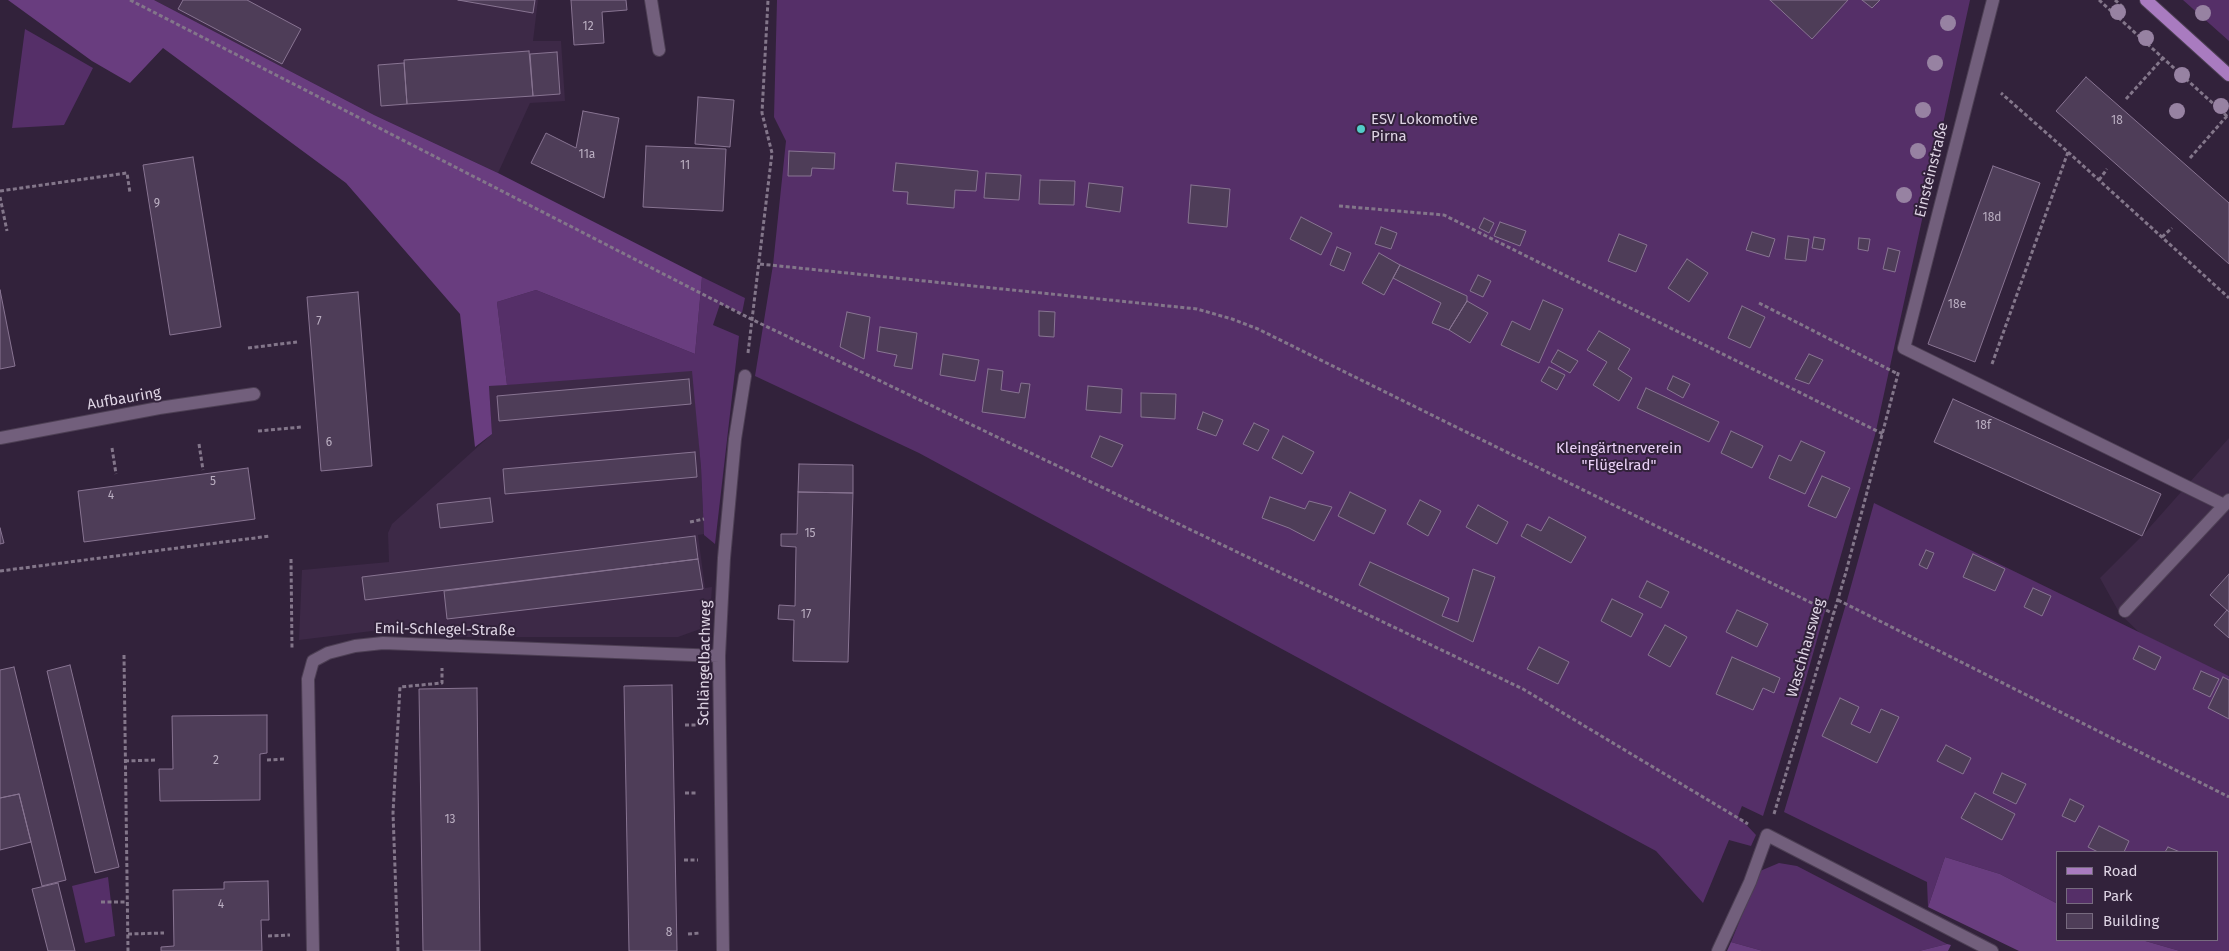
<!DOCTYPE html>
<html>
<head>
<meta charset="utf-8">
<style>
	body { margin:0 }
	#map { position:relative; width:2229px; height:951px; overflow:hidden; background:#32223b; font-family:"Fira Sans",sans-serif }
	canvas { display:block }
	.legend { position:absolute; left:2056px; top:851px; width:162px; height:90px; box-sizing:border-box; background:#32223b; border:1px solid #776a7f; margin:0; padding:6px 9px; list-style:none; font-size:15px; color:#dfd5e5 }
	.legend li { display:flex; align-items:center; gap:10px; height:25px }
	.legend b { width:25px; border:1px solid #776a7f }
</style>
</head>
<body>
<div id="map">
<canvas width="2229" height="951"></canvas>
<ul class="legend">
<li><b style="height:6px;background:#a97bc0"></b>Road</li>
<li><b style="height:14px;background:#552f68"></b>Park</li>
<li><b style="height:14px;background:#4e3d58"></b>Building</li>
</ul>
</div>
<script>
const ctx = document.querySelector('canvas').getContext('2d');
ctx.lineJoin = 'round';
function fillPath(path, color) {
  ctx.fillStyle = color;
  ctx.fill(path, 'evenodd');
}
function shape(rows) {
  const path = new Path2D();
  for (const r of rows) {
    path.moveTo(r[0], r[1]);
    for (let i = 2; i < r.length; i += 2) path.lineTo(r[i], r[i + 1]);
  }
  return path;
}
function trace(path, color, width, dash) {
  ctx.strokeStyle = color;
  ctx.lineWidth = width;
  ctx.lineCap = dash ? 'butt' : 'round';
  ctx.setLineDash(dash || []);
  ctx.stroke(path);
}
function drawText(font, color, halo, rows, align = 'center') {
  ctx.font = font + ' "Fira Sans",sans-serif';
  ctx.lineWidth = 4;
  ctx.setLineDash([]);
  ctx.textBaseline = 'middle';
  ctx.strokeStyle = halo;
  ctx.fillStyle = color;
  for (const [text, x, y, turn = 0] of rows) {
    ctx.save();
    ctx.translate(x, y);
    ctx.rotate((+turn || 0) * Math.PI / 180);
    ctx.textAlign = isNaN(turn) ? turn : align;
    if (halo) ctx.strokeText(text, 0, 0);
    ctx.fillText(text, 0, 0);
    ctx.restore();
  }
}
fillPath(shape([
	[154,0,538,0,533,41,561,41,565,101,530,103,498,173,374,115],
	[693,370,701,467,704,534,698,535,705,588,712,587,710,614,700,629,678,637,451,637,443,633,437,623,299,640,302,570,389,562,388,533,392,524,492,434,489,386],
	[2229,438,2229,676,2141,634,2120,614,2100,578,2142,536]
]), '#3d2947');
fillPath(shape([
	[777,0,1970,0,1875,435,1805,682,1763,816,1742,806,1738,816,1756,835,1751,846,1729,840,1703,903,1656,851,919,453,755,376,773,265,786,141,774,117],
	[2183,0,2229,0,2229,41],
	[25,29,93,68,64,125,12,128],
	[702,277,745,298,742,313,720,304,713,325,739,336,715,544,704,535,701,467,692,371,507,385,497,302,536,290,695,354],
	[1874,503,2229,676,2229,951,2180,951,2142,940,2218,940,2218,852,2058,852,2058,904,2000,874,1945,857,1928,907,1927,882,1784,812,1846,604],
	[1779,863,1797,866,1947,944,1919,951,1763,951,1731,942,1760,871],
	[108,877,115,936,85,943,72,886]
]), '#552f68');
fillPath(shape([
	[8,0,154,0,374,115,498,173,702,277,695,354,536,290,497,302,507,385,489,386,492,434,475,447,460,314,346,183,163,48,130,83,92,61],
	[1945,857,2000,874,2058,904,2058,940,2142,940,2180,951,2019,951,1928,907],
	[1731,942,1763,951,1727,951],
	[1947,944,1951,945,1948,951,1919,951]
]), '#693d7f');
const building = shape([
	[183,0,247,0,301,29,282,64,178,9,183,0],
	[458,0,535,0,533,13,458,0],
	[571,0,626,0,627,10,602,12,604,43,574,45,571,0],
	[1770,0,1848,0,1812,39,1770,0],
	[1862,0,1880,0,1872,8,1862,0],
	[529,51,533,96,407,104,404,60,529,51],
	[557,52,560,94,533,96,530,54,557,52],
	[404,63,407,104,381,106,378,65,404,63],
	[2086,77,2229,203,2229,264,2056,111,2086,77],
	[698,97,734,100,730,147,695,144,698,97],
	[583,111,619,118,604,198,531,163,546,133,576,148,583,111],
	[646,146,726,149,723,211,643,207,646,146],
	[789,151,835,153,834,169,812,168,811,176,788,176,789,151],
	[193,157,221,327,170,335,143,165,193,157],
	[896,163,978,171,976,191,955,190,954,208,907,204,908,192,893,191,896,163],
	[1993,166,2040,183,1975,362,1928,344,1993,166],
	[986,173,1021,175,1019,200,984,198,986,173],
	[1040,180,1075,181,1074,205,1039,204,1040,180],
	[1089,183,1123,187,1120,212,1086,207,1089,183],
	[1191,185,1230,189,1227,227,1188,223,1191,185],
	[1301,217,1332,233,1321,255,1290,239,1301,217],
	[1484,218,1494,223,1489,233,1479,228,1484,218],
	[1500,222,1526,231,1520,246,1494,236,1500,222],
	[1381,227,1397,233,1391,249,1375,244,1381,227],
	[1752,232,1775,239,1769,257,1746,250,1752,232],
	[1619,234,1647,245,1636,272,1608,261,1619,234],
	[1788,236,1809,239,1806,261,1785,259,1788,236],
	[1814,237,1825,239,1823,250,1812,248,1814,237],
	[1859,238,1870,239,1868,251,1858,249,1859,238],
	[1337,247,1351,253,1344,271,1330,265,1337,247],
	[1888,248,1900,251,1895,272,1883,269,1888,248],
	[1379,253,1400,265,1384,295,1362,283,1379,253],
	[1687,259,1708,273,1689,302,1668,288,1687,259],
	[1400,265,1467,296,1467,301,1449,330,1432,323,1441,303,1393,278,1400,265],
	[1478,275,1491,281,1483,297,1470,291,1478,275],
	[0,290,15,366,0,369,0,290],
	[358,292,372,466,321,471,307,297,358,292],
	[1543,300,1563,309,1539,363,1501,345,1512,321,1530,330,1543,300],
	[1467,301,1488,313,1470,343,1449,330,1467,301],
	[1742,306,1765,317,1750,348,1728,338,1742,306],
	[1039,311,1055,312,1054,337,1039,336,1039,311],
	[847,312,870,317,864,359,840,347,847,312],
	[880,327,917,333,912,369,894,366,897,355,877,351,880,327],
	[1599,331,1630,349,1618,369,1632,378,1619,401,1593,385,1607,362,1587,350,1599,331],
	[1558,350,1578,361,1570,373,1551,362,1558,350],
	[943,354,979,360,975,381,940,375,943,354],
	[1809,354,1823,360,1809,384,1795,379,1809,354],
	[1549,367,1565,375,1557,390,1541,381,1549,367],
	[988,369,1003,371,1001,390,1019,393,1021,383,1030,384,1025,418,982,412,988,369],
	[1673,376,1690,384,1683,398,1667,389,1673,376],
	[689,379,691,404,499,421,497,396,689,379],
	[1088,386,1122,389,1121,413,1086,410,1088,386],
	[1646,388,1719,422,1709,442,1637,408,1646,388],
	[1141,393,1176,394,1175,419,1141,417,1141,393],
	[1953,399,2161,494,2142,536,1934,442,1953,399],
	[1203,412,1223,420,1216,436,1197,429,1203,412],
	[1254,423,1269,430,1258,451,1243,444,1254,423],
	[1731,431,1763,446,1752,468,1721,453,1731,431],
	[1100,436,1123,445,1112,467,1091,457,1100,436],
	[1283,436,1314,452,1302,474,1272,458,1283,436],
	[1801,441,1825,452,1805,494,1769,478,1779,455,1791,461,1801,441],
	[695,452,697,477,505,494,503,469,695,452],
	[799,464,853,465,853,493,798,492,799,464],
	[248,468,255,519,84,542,78,491,248,468],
	[1822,476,1850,488,1836,518,1808,506,1822,476],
	[798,492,853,493,848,662,793,661,794,620,778,619,779,605,795,606,796,547,781,546,781,534,797,534,798,492],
	[1350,492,1386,510,1374,534,1338,516,1350,492],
	[1270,497,1305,509,1309,501,1332,507,1314,541,1289,528,1262,518,1270,497],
	[490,498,493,522,440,528,437,504,490,498],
	[1420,500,1441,511,1428,536,1407,524,1420,500],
	[1478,505,1508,522,1497,544,1466,527,1478,505],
	[1549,517,1586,537,1571,563,1521,536,1527,524,1541,531,1549,517],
	[0,528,4,543,0,544,0,528],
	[695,536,698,559,365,600,362,577,695,536],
	[1926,550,1934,553,1927,569,1919,565,1926,550],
	[1973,554,2005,569,1995,591,1963,577,1973,554],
	[698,559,703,589,447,619,444,591,698,559],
	[1370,562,1449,598,1442,616,1458,622,1473,569,1495,577,1473,642,1359,585,1370,562],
	[2229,574,2229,612,2210,595,2229,574],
	[1647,581,1669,592,1661,608,1639,597,1647,581],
	[2033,588,2051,596,2042,616,2024,607,2033,588],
	[1612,599,1643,614,1631,637,1601,621,1612,599],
	[1737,610,1768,624,1757,647,1726,632,1737,610],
	[2227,610,2229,612,2229,638,2214,625,2227,610],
	[1665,625,1687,637,1670,667,1648,655,1665,625],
	[2139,646,2161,657,2155,670,2133,659,2139,646],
	[1539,647,1569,662,1558,684,1527,669,1539,647],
	[1732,657,1780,678,1774,693,1763,688,1753,710,1716,694,1732,657],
	[70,665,119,867,95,873,47,671,70,665],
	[14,667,66,880,42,886,19,794,0,798,0,670,14,667],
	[2201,671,2219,679,2210,697,2193,689,2201,671],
	[2223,677,2229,680,2229,719,2208,708,2223,677],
	[672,685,677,951,629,951,624,686,672,685],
	[477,688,480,951,423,951,419,689,477,688],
	[1840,698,1859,707,1851,724,1870,733,1881,709,1899,717,1877,763,1822,736,1840,698],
	[267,715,267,753,260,754,260,800,160,801,159,769,173,769,172,716,267,715],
	[1946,745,1971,758,1963,774,1937,761,1946,745],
	[2002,773,2026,784,2016,804,1993,793,2002,773],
	[1975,793,2015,814,2002,840,1961,818,1975,793],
	[19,794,31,842,0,850,0,798,19,794],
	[2070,799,2084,806,2075,822,2062,816,2070,799],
	[2099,826,2129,841,2124,852,2098,852,2088,847,2099,826],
	[2168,847,2180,852,2165,852,2168,847],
	[268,881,269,920,261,920,262,951,161,951,161,947,174,946,173,890,224,889,224,882,268,881],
	[58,883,75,951,48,951,32,889,58,883]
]);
fillPath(building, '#4e3d58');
trace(building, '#887492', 1);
const minor = shape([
	[651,0,659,50],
	[1993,0,1904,348,2224,505],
	[0,438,159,408,254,394],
	[2125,611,2229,500],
	[313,951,308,679,313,661,328,653,355,646,383,643,719,656],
	[723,951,719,656,724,558,735,439,745,376],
	[1718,951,1750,882,1767,835,1992,951]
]);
const major = shape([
	[2146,0,2229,75]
]);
trace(minor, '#4d3f54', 14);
trace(major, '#4d3f54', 14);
trace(shape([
	[130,0,753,320,1523,689,1748,824],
	[2099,0,2229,118],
	[2115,0,2123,7],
	[2126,99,2163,58],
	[2068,152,2229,298],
	[2190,158,2227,116],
	[2099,180,2107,169],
	[0,191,127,173,130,193],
	[0,197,7,231],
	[1339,206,1444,215,1883,434],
	[2162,237,2172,228],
	[760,264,1197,309,1232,319,1258,329,1834,614],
	[1759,303,1898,374],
	[248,348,297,342],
	[748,353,772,153,762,113,768,0],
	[1992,364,2068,152,2001,93],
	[258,431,302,427],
	[199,444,203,470],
	[112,448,116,474],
	[690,522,704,519],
	[291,559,292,649],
	[0,571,270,536],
	[1838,600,2229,797],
	[124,655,128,951],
	[685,725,697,725],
	[267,760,286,759],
	[125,761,155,760],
	[685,793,697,793],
	[1774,814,1846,572,1899,370],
	[684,860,698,860],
	[101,902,127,902],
	[128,934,164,933],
	[688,934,700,933],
	[268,936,290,935],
	[398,951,393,813,400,687,442,683,442,668]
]), '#83768a', 3, [4, 2.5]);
trace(minor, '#725f7c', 12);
trace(major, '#a97bc0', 12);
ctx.fillStyle = '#9782a2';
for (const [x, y] of [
	[2118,12],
	[2203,13],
	[1948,23],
	[2146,38],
	[1935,63],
	[2182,75],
	[2221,106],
	[1923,110],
	[2177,111],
	[1918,151],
	[1904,195]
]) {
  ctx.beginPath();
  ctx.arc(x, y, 8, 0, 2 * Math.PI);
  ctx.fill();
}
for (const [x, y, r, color] of [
	[1361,129,5,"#53cdc9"]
]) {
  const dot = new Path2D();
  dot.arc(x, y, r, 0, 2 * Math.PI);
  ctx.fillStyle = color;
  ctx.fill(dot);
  trace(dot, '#32223b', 2);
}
drawText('12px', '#bbafc2', null, [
	["12",588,27],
	["18",2117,121],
	["11a",587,155],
	["11",685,166],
	["9",157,204],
	["18d",1992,218],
	["18e",1957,305],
	["7",319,322],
	["18f",1983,426],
	["6",329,443],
	["5",213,482],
	["4",111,496],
	["15",810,534],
	["17",806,615],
	["2",216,761],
	["13",450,820],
	["4",221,905],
	["8",669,933]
]);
drawText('15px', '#dfd5e5', '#32223b', [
	["ESV Lokomotive",1371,120],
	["Pirna",1371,137]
], 'left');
drawText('15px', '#dfd5e5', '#32223b', [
	["Einsteinstraße",1932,170,-76],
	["Aufbauring",124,399,-10],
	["Emil-Schlegel-Straße",445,630,1],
	["Waschhausweg",1806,648,-74],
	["Schlängelbachweg",705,663,-89]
]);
drawText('15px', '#ead1f7', '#32223b', [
	["Kleingärtnerverein",1619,449],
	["\"Flügelrad\"",1619,466]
]);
</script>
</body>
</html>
